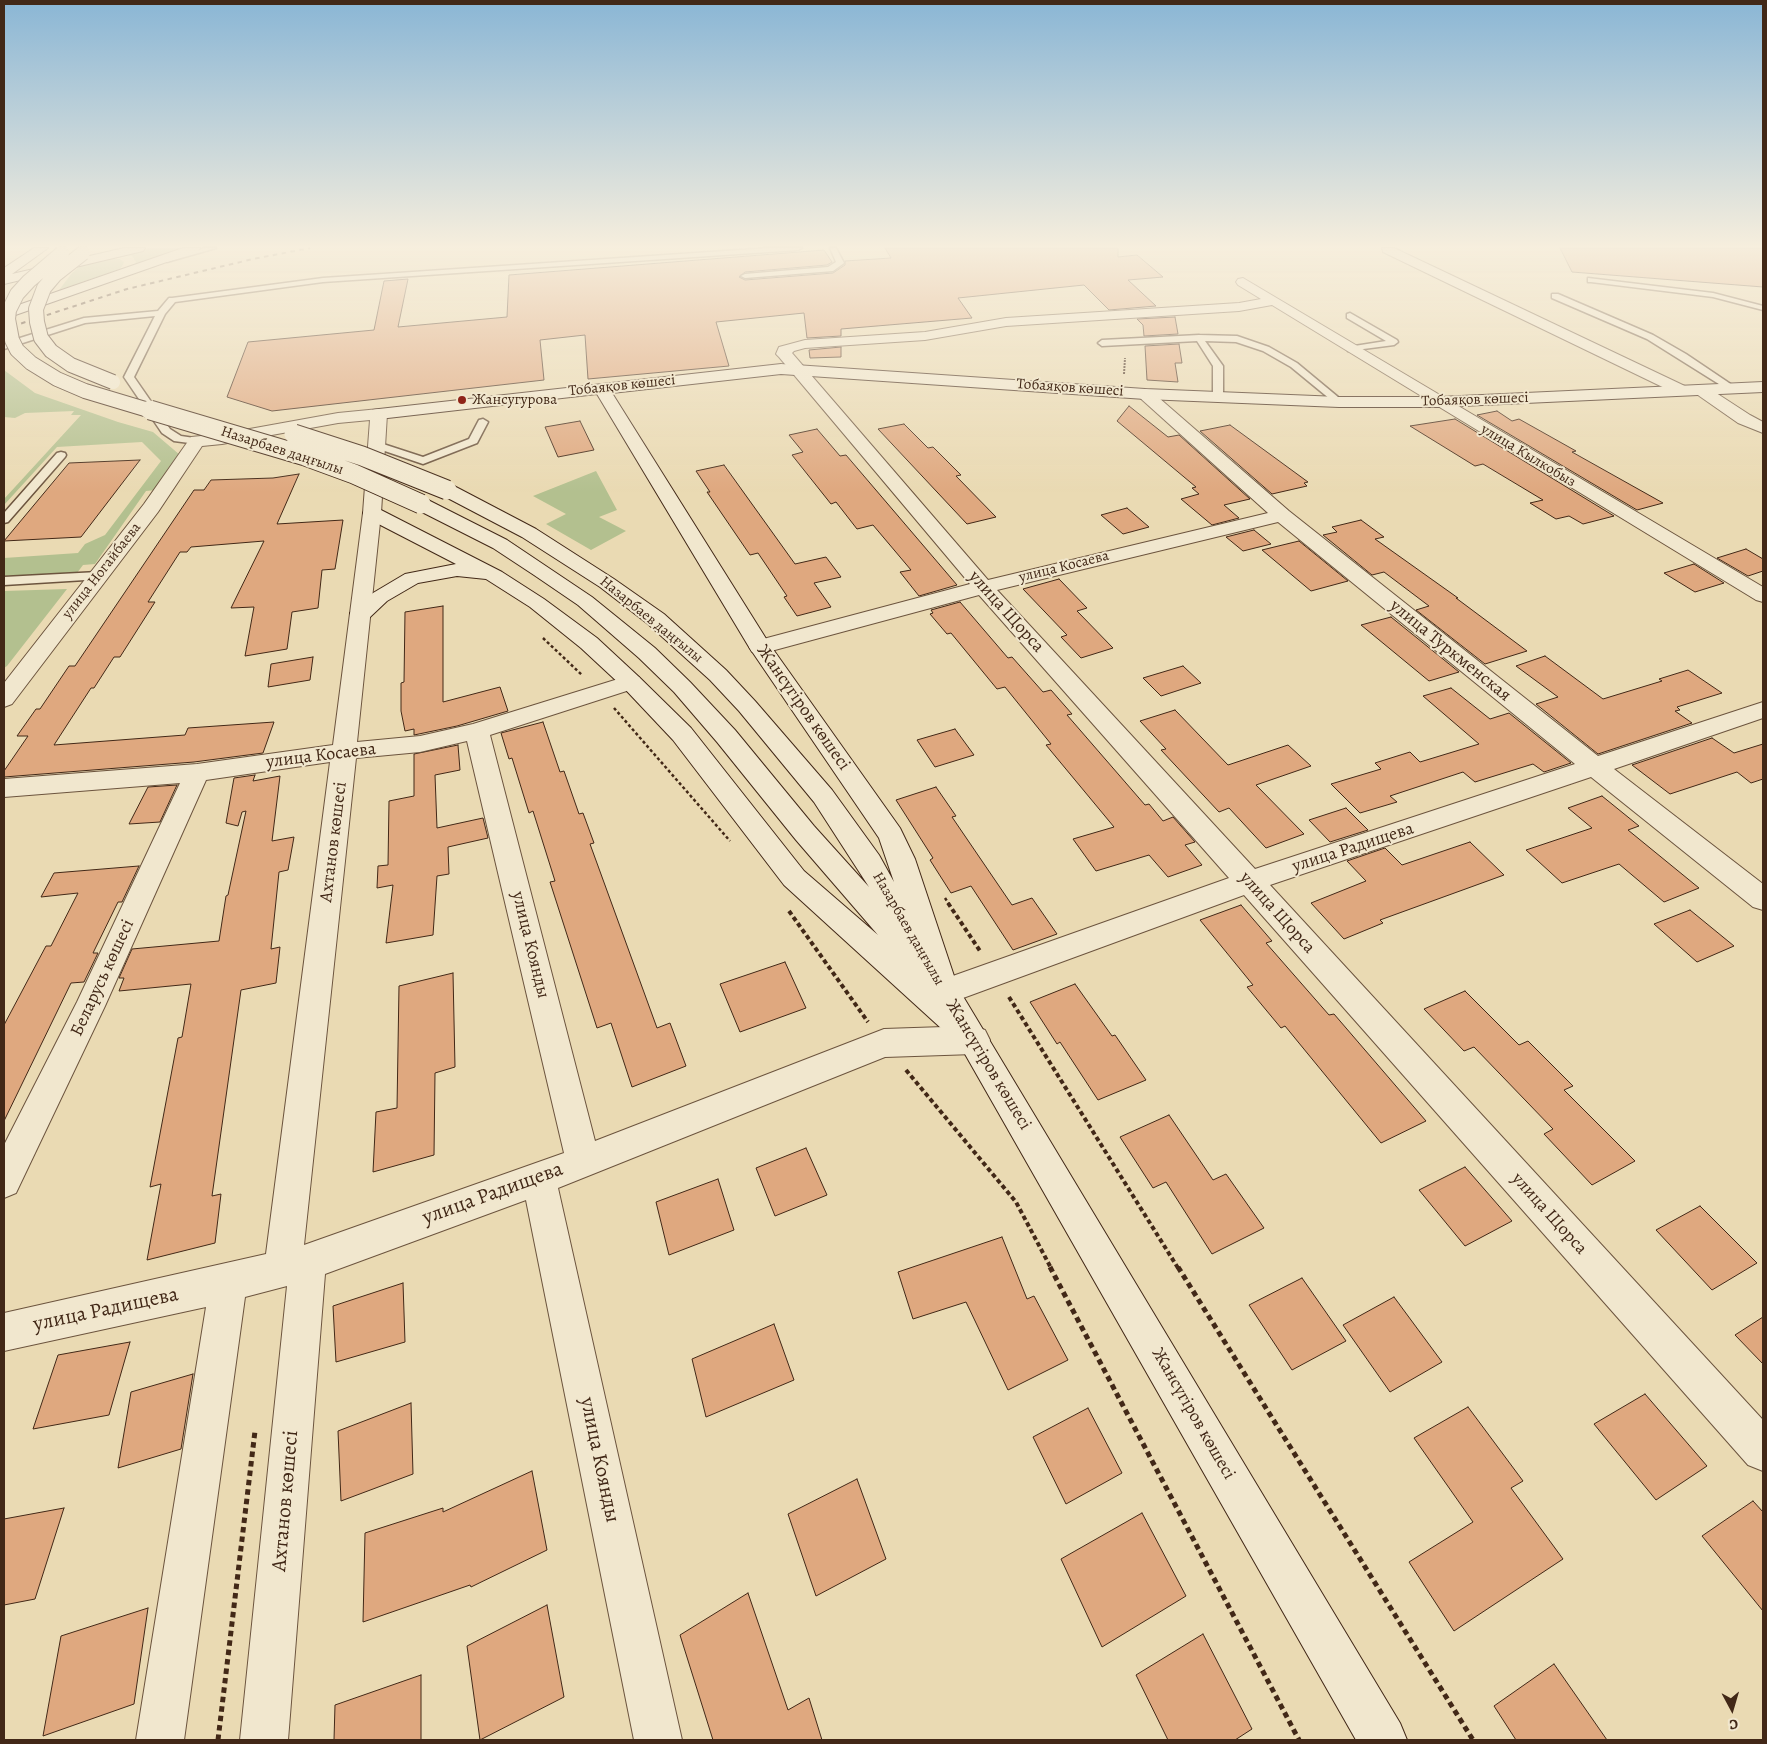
<!DOCTYPE html>
<html>
<head>
<meta charset="utf-8">
<style>
	body { margin:0 }
	#map { position:relative; width:1767px; height:1744px; overflow:hidden; background:#eadab3; font-family:Alegreya,serif }
	canvas { display:block }
	.frame { position:absolute; inset:0; border:5px solid #422817; pointer-events:none }
	.north { position:absolute; left:1707px; top:1684px; width:50px; height:50px; -webkit-text-stroke:4px #f1e7ce; paint-order:stroke; rotate:174deg; font-size:14px; font-weight:700; line-height:20px; text-align:center; color:#422817 }
	.north::after { content:''; display:block; margin:auto; width:18px; height:22px; background:#422817; clip-path:polygon(50% 0,100% 100%,50% 72%,0 100%) }
</style>
</head>
<body>
<div id="map">
<canvas width="1767" height="1744"></canvas>
<div class="frame"></div>
<div class="north">С</div>
</div>
<script>
const ctx = document.querySelector('canvas').getContext('2d');
ctx.lineJoin = 'round';
function fillPath(path, color) {
  ctx.fillStyle = color;
  ctx.fill(path, 'evenodd');
}
function shape(rows) {
  const path = new Path2D();
  for (const r of rows) {
    path.moveTo(r[0], r[1]);
    for (let i = 2; i < r.length; i += 2) path.lineTo(r[i], r[i + 1]);
  }
  return path;
}
function trace(path, color, width, dash) {
  ctx.strokeStyle = color;
  ctx.lineWidth = width;
  ctx.lineCap = dash ? 'butt' : 'round';
  ctx.setLineDash(dash || []);
  ctx.stroke(path);
}
function drawText(font, color, halo, rows, align = 'center') {
  ctx.font = font + ' Alegreya,serif';
  ctx.lineWidth = 4;
  ctx.setLineDash([]);
  ctx.textBaseline = 'middle';
  ctx.strokeStyle = halo;
  ctx.fillStyle = color;
  for (const [text, x, y, turn = 0] of rows) {
    ctx.save();
    ctx.translate(x, y);
    ctx.rotate((+turn || 0) * Math.PI / 180);
    ctx.textAlign = isNaN(turn) ? turn : align;
    if (halo) ctx.strokeText(text, 0, 0);
    ctx.fillText(text, 0, 0);
    ctx.restore();
  }
}
fillPath(shape([
	[148,248,189,248,133,267,136,262,132,256,115,254],
	[106,258,120,259,124,262,123,265,120,269,59,290,72,273,81,265],
	[4,370,35,393,118,422,153,432,180,455,156,490,146,491,95,564,83,565,77,573,4,576,4,558,78,553,85,544,105,535,161,461,142,442,57,447,4,505,4,499,81,415,71,415,74,411,25,413,15,418,4,417,4,388,5,386,4,386],
	[596,471,617,510,599,517,626,531,591,550,546,524,566,514,533,496],
	[67,589,7,666,4,668,4,591]
]), '#b3c08f');
const building = shape([
	[885,248,1118,248,1118,257,1137,255,1163,277,1128,280,1156,306,1109,310,1084,285,958,298,972,318,841,329,841,336,807,338,804,313,716,322,729,366,588,379,585,335,540,340,544,380,272,411,227,397,248,342,374,330,384,281,408,279,398,327,507,317,509,275,824,250,832,262,827,265,745,272,739,277,745,280,833,273,845,265,845,261,891,258,885,248],
	[1560,248,1763,248,1763,287,1572,272,1560,248],
	[1175,317,1178,334,1144,336,1143,325,1137,319,1175,317],
	[1179,344,1182,363,1175,363,1178,382,1147,380,1145,346,1179,344],
	[841,347,841,357,810,358,809,350,841,347],
	[1129,406,1168,437,1179,435,1250,499,1224,505,1239,518,1212,525,1181,499,1199,494,1192,488,1196,487,1117,421,1129,406],
	[1497,411,1512,421,1519,419,1576,451,1572,452,1663,503,1637,510,1477,415,1497,411],
	[1455,419,1614,516,1583,524,1569,516,1556,519,1530,503,1543,500,1483,464,1475,466,1410,426,1455,419],
	[580,421,594,450,558,457,545,427,580,421],
	[904,424,928,448,933,447,961,475,956,476,996,517,967,524,878,429,904,424],
	[1230,425,1308,482,1304,483,1307,486,1272,494,1200,431,1230,425],
	[817,429,840,456,846,455,957,585,919,596,900,572,911,570,873,525,857,529,836,502,831,504,792,455,803,452,789,435,817,429],
	[140,460,81,537,4,541,69,463,140,460],
	[724,465,795,564,826,557,841,577,814,583,831,607,797,616,784,597,787,596,758,553,750,555,707,492,710,492,696,471,724,465],
	[299,474,277,524,343,520,335,569,322,570,318,608,292,612,287,649,245,656,254,607,231,608,264,541,191,547,187,552,180,552,148,602,155,602,120,657,114,657,94,688,91,688,54,745,185,735,188,728,274,722,263,753,194,762,4,777,4,771,28,736,17,736,36,709,40,709,69,666,75,666,194,490,204,490,211,480,273,478,299,474],
	[1127,508,1149,527,1123,534,1101,515,1127,508],
	[1361,520,1384,537,1375,539,1458,598,1456,598,1527,651,1485,664,1416,610,1429,606,1384,572,1372,575,1323,535,1337,532,1332,527,1361,520],
	[1254,530,1271,544,1243,551,1226,537,1254,530],
	[1299,541,1348,581,1311,591,1262,550,1299,541],
	[1746,549,1763,559,1763,571,1748,576,1717,558,1746,549],
	[1694,564,1724,583,1695,592,1664,573,1694,564],
	[1059,579,1087,608,1077,611,1113,648,1081,658,1061,637,1067,635,1023,589,1059,579],
	[960,602,1008,658,1012,657,1043,692,1051,690,1072,714,1067,715,1145,805,1149,804,1163,821,1173,817,1195,842,1185,845,1202,865,1168,877,1149,855,1096,871,1073,839,1114,827,1046,745,1051,744,1005,687,997,689,951,633,947,634,930,614,933,613,931,610,960,602],
	[443,606,443,702,500,687,508,711,457,726,414,735,414,729,405,731,401,711,401,683,404,682,405,612,443,606],
	[1391,617,1459,672,1429,681,1361,625,1391,617],
	[1545,656,1603,699,1662,681,1659,679,1688,670,1722,693,1677,707,1680,710,1675,711,1692,723,1598,754,1536,704,1558,697,1516,666,1545,656],
	[313,657,310,680,268,687,271,664,313,657],
	[1183,666,1201,683,1161,696,1143,678,1183,666],
	[1451,688,1490,719,1509,713,1571,763,1544,772,1533,764,1475,782,1463,772,1390,796,1397,802,1360,813,1331,784,1381,769,1375,763,1410,752,1420,762,1479,744,1423,696,1451,688],
	[1175,710,1228,765,1288,745,1311,766,1256,785,1304,834,1266,848,1229,808,1219,812,1161,750,1166,749,1140,721,1175,710],
	[543,722,560,772,564,771,579,814,583,813,594,843,590,844,657,1028,670,1023,686,1066,632,1087,611,1023,597,1028,550,882,555,881,533,811,529,813,512,758,509,759,501,733,543,722],
	[955,729,974,755,935,767,917,740,955,729],
	[1712,738,1734,753,1763,744,1763,779,1751,783,1737,772,1670,794,1632,765,1712,738],
	[458,745,460,770,435,775,437,828,483,818,488,838,448,847,449,874,437,876,433,935,386,943,393,885,377,888,378,866,388,865,389,801,414,796,414,754,458,745],
	[255,775,253,781,280,776,272,841,294,837,288,870,279,872,271,949,280,947,276,983,241,990,212,1196,221,1194,215,1243,147,1260,161,1184,150,1187,178,1038,182,1037,191,984,119,991,124,978,119,978,132,949,219,941,226,896,228,895,246,811,242,812,238,826,226,823,234,778,255,775],
	[177,785,160,822,129,824,148,787,177,785],
	[936,787,956,816,952,817,1012,905,1032,898,1057,934,1013,950,971,886,951,893,930,860,933,858,896,800,936,787],
	[1602,796,1639,826,1628,830,1699,888,1664,902,1619,864,1562,883,1526,850,1592,828,1568,808,1602,796],
	[1346,808,1368,830,1330,842,1309,820,1346,808],
	[1470,842,1504,875,1380,920,1383,923,1344,939,1311,903,1366,881,1347,861,1385,848,1402,865,1470,842],
	[139,866,122,902,118,902,93,953,98,953,84,982,71,983,4,1121,4,1025,46,946,51,946,78,893,41,897,54,873,139,866],
	[1241,905,1272,941,1266,943,1329,1015,1334,1014,1426,1121,1381,1143,1285,1026,1281,1028,1247,987,1253,985,1200,920,1241,905],
	[1690,910,1734,946,1697,962,1654,924,1690,910],
	[785,962,806,1008,740,1032,720,984,785,962],
	[453,973,455,1067,435,1073,434,1155,373,1172,376,1112,397,1108,399,986,453,973],
	[1075,984,1112,1036,1115,1035,1146,1080,1098,1100,1060,1042,1057,1044,1030,1002,1075,984],
	[1465,991,1519,1045,1528,1041,1573,1086,1564,1090,1635,1161,1592,1185,1544,1134,1553,1129,1474,1047,1464,1051,1424,1009,1465,991],
	[1169,1115,1213,1180,1226,1174,1264,1228,1212,1254,1166,1182,1153,1188,1120,1137,1169,1115],
	[806,1148,827,1195,775,1216,756,1168,806,1148],
	[1465,1167,1512,1221,1465,1246,1419,1190,1465,1167],
	[718,1179,734,1230,669,1255,656,1202,718,1179],
	[1700,1206,1757,1263,1712,1290,1656,1230,1700,1206],
	[1002,1237,1027,1299,1034,1296,1068,1360,1008,1390,966,1302,913,1319,898,1272,1002,1237],
	[1302,1278,1346,1341,1292,1370,1249,1305,1302,1278],
	[403,1283,405,1342,336,1362,333,1306,403,1283],
	[1394,1297,1442,1362,1390,1392,1343,1325,1394,1297],
	[1763,1317,1763,1364,1735,1335,1763,1317],
	[774,1324,794,1380,706,1417,692,1359,774,1324],
	[130,1342,109,1415,33,1429,58,1355,130,1342],
	[193,1374,181,1449,118,1468,131,1392,193,1374],
	[1645,1394,1707,1466,1656,1500,1594,1424,1645,1394],
	[411,1403,413,1474,341,1501,338,1431,411,1403],
	[1468,1407,1523,1481,1511,1488,1563,1559,1454,1631,1409,1562,1473,1522,1414,1438,1468,1407],
	[1088,1408,1122,1473,1066,1504,1033,1437,1088,1408],
	[532,1471,547,1550,471,1587,470,1585,363,1622,365,1533,443,1508,443,1512,532,1471],
	[857,1479,886,1559,816,1596,788,1514,857,1479],
	[1753,1501,1763,1512,1763,1611,1702,1536,1753,1501],
	[64,1508,35,1599,4,1605,4,1519,64,1508],
	[1142,1513,1186,1596,1102,1647,1061,1559,1142,1513],
	[748,1593,788,1710,809,1698,822,1740,713,1740,680,1635,748,1593],
	[547,1605,564,1697,480,1740,467,1646,547,1605],
	[148,1608,134,1704,43,1736,61,1636,148,1608],
	[1203,1634,1252,1729,1235,1740,1168,1740,1136,1675,1203,1634],
	[1554,1664,1607,1740,1516,1740,1494,1706,1554,1664],
	[421,1675,421,1740,334,1740,335,1705,421,1675]
]);
fillPath(building, '#dfa87f');
trace(building, '#422817', 1);
const lane = shape([
	[205,248,216,248,167,262,163,260,205,248],
	[770,248,802,248,798,250,323,282,175,302,165,314,134,377,170,429,181,436,201,439,202,441,197,444,174,441,162,433,124,377,155,316,85,323,4,349,4,343,84,318,158,311,169,298,172,298,323,278,770,248],
	[830,248,836,248,844,263,833,271,745,278,741,276,745,274,828,267,836,262,830,248],
	[1588,278,1713,293,1763,306,1763,310,1713,297,1591,282,1588,282,1588,278],
	[1552,294,1558,294,1653,335,1686,354,1738,389,1733,392,1730,391,1647,339,1552,298,1552,294],
	[1350,313,1397,340,1398,342,1394,345,1348,351,1348,347,1386,341,1347,318,1347,314,1350,313],
	[1199,335,1237,336,1269,347,1297,363,1344,402,1339,405,1336,404,1291,367,1263,351,1236,342,1205,341,1223,366,1223,397,1218,400,1213,397,1213,366,1197,341,1102,346,1098,343,1102,340,1199,335],
	[483,419,488,422,477,443,423,464,373,447,372,445,377,442,423,457,469,439,479,420,483,419],
	[61,452,65,453,66,455,65,457,8,522,4,523,4,513,57,453,61,452],
	[98,572,102,573,104,576,102,579,4,585,4,577,98,572]
]);
const street = shape([
	[1382,248,1394,248,1689,388,1691,391,1689,394,1677,394,1383,252,1382,248],
	[1243,278,1763,587,1763,602,1756,600,1272,305,1239,311,1006,326,925,340,805,348,794,351,792,353,988,580,1268,513,1139,397,1137,394,1139,391,1145,389,1151,391,1289,511,1598,756,1763,702,1763,718,1614,769,1763,884,1763,910,1753,907,1591,777,1270,885,1763,1420,1763,1471,1748,1465,1244,895,944,1005,933,1001,929,992,933,983,1229,878,979,595,760,654,752,652,749,647,752,642,970,584,779,357,776,354,779,347,805,340,925,332,1006,318,1239,303,1261,299,1238,285,1236,282,1238,279,1243,278],
	[1278,522,1575,764,1255,869,997,590,1278,522],
	[1701,385,1707,387,1750,415,1763,422,1763,433,1738,423,1695,393,1693,390,1695,387,1701,385],
	[379,409,385,410,387,414,381,513,357,742,420,736,473,724,631,675,639,677,642,682,639,687,490,735,595,1141,884,1029,974,1026,985,1030,990,1040,985,1050,974,1054,885,1057,558,1188,682,1740,634,1740,526,1200,325,1274,288,1740,240,1740,287,1286,245,1297,184,1740,136,1740,206,1307,4,1351,4,1313,266,1254,330,762,206,780,105,1006,16,1193,4,1198,4,1145,77,1002,180,783,4,797,4,779,197,764,333,745,363,513,370,420,338,423,222,444,202,446,158,512,12,704,4,707,4,683,144,504,191,437,222,434,338,413,379,409],
	[467,741,564,1153,304,1245,356,758,420,752,467,741]
]);
const secondary = shape([
	[34,248,48,248,12,274,124,248,145,248,143,251,4,284,4,268,34,248],
	[183,248,200,248,198,251,4,319,4,310,183,248],
	[781,364,1145,389,1339,397,1439,397,1763,382,1763,392,1439,407,1339,407,1145,399,781,374,612,393,770,645,900,828,915,859,958,988,1400,1723,1407,1740,1356,1740,953,1033,942,1029,784,885,673,740,623,687,581,648,530,607,486,579,457,576,418,583,387,601,369,618,361,619,353,618,350,613,373,593,405,574,456,564,365,517,363,513,365,509,372,507,379,509,502,572,544,599,597,638,639,677,691,728,804,871,878,935,796,840,717,742,674,692,639,658,578,605,534,575,493,548,414,508,412,504,414,500,421,498,428,500,507,540,592,597,655,648,690,682,735,730,814,826,869,887,814,802,739,711,710,680,648,624,600,587,522,537,440,494,438,490,440,486,447,484,454,486,536,529,614,579,664,614,726,670,755,701,832,790,879,855,894,882,879,838,749,647,597,394,379,419,373,418,371,414,373,410,379,409,781,364]
]);
trace(lane, '#6c543e', 3);
trace(street, '#6c543e', 2);
trace(secondary, '#422817', 2);
trace(shape([
	[1124,374,1125,358]
]), '#422817', 2, [2, 1]);
trace(shape([
	[543,638,582,675],
	[614,708,730,841],
	[945,898,949,904]
]), '#422817', 2.5, [3, 2.5]);
trace(shape([
	[948,903,980,951],
	[789,911,868,1022],
	[1009,997,1178,1268],
	[906,1070,1016,1202,1051,1268]
]), '#422817', 4, [4.5, 3]);
trace(shape([
	[1050,1267,1299,1740],
	[1178,1267,1473,1740],
	[218,1740,255,1431]
]), '#422817', 5, [5.5, 4]);
fillPath(lane, '#f1e7ce');
fillPath(street, '#f1e7ce');
fillPath(secondary, '#f1e7ce');
trace(shape([
	[4,329,127,289,253,259,310,248]
]), '#422817', 2, [4.5, 4.5]);
const secondaryBridgeFar1 = shape([
	[62,253,29,281,17,294,9,310,8,319,12,340,17,350,31,363,57,379,85,391,155,412],
	[83,253,55,275,44,288,36,309,37,322,41,338,51,351,71,365,113,382]
]);
const secondaryBridge = shape([
	[150,410,305,456,354,474,421,504],
	[294,434,362,456,447,490]
]);
trace(secondaryBridgeFar1, '#422817', 16, []);
trace(secondaryBridge, '#422817', 21, []);
trace(secondaryBridgeFar1, '#f1e7ce', 14);
trace(secondaryBridge, '#f1e7ce', 19);
const sky = ctx.createLinearGradient(0, 0, 0, 492);
sky.addColorStop(0, '#8ab6d5');
sky.addColorStop(0.5, '#f6eedd');
sky.addColorStop(1, '#f6eedd00');
ctx.fillStyle = sky;
ctx.fillRect(0, 0, 1767, 492);
for (const [x, y, r, color] of [
	[462,400,5,"#8f2418"]
]) {
  const dot = new Path2D();
  dot.arc(x, y, r, 0, 2 * Math.PI);
  ctx.fillStyle = color;
  ctx.fill(dot);
  trace(dot, '#f1e7ce', 2);
}
drawText('15px', '#422817', '#f1e7ce', [
	["Тобаяқов көшесі",622,386,-6],
	["Тобаяқов көшесі",1070,388,4],
	["Тобаяқов көшесі",1475,400,-2],
	["Назарбаев даңғылы",282,451,18],
	["улица Кылкобыз",1528,456,31],
	["улица Косаева",1064,567,-14],
	["улица Ногайбаева",102,571,-52],
	["Назарбаев даңғылы",651,620,39],
	["Назарбаев даңғылы",908,929,60]
]);
drawText('15px', '#422817', '#f1e7ce', [
	["Жансугурова",472,400]
], 'left');
drawText('18px', '#422817', '#f1e7ce', [
	["улица Щорса",1006,612,48],
	["улица Туркменская",1450,651,39],
	["Жансүгіров көшесі",803,708,55],
	["улица Косаева",321,756,-7],
	["Ахтанов көшесі",334,842,-83],
	["улица Радищева",1353,848,-18],
	["улица Щорса",1277,913,48],
	["улица Коянды",530,945,76],
	["Беларусь көшесі",103,978,-65],
	["Жансүгіров көшесі",988,1065,59],
	["улица Щорса",1549,1214,48],
	["Жансүгіров көшесі",1193,1414,60]
]);
drawText('21px', '#422817', '#f1e7ce', [
	["улица Радищева",493,1194,-20],
	["улица Радищева",106,1310,-12],
	["улица Коянды",599,1460,78],
	["Ахтанов көшесі",286,1501,-85]
]);
</script>
</body>
</html>
